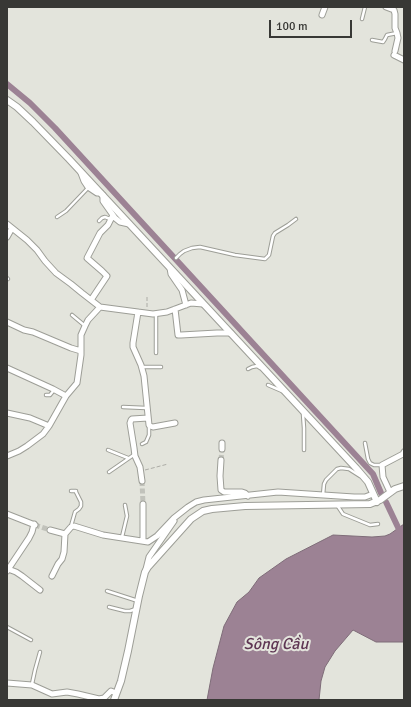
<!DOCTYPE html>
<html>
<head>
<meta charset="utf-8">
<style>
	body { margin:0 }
	#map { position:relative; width:411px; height:707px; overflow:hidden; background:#e3e4dc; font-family:Signika,sans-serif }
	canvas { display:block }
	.frame { position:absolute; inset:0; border:8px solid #383835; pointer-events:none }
	.scale { position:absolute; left:269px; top:20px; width:83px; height:18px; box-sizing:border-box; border:2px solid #383835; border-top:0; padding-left:5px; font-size:12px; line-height:14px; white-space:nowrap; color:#383835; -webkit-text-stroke:3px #e3e4dc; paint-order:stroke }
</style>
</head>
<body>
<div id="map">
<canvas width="411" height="707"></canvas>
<div class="frame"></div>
<div class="scale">100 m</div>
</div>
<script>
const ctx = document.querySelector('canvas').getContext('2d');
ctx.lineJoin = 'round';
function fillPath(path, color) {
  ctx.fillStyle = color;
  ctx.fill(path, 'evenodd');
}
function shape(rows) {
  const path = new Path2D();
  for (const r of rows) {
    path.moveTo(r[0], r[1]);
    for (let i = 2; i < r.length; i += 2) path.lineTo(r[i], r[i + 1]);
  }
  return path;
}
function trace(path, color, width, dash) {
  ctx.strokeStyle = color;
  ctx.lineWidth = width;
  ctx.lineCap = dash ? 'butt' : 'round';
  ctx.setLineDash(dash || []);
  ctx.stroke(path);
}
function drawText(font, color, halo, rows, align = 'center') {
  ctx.font = font + ' Signika,sans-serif';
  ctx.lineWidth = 4;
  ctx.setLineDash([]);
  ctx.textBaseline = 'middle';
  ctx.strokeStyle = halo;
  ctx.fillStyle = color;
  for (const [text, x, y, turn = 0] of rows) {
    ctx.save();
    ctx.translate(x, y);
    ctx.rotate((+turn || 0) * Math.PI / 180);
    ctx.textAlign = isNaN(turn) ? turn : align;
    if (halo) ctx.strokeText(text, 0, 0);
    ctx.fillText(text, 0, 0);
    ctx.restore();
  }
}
const water = shape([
	[404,524,404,642,376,642,353,630,335,651,325,667,321,681,319,700,207,700,213,668,224,626,237,602,249,592,259,578,286,559,333,535,372,537,385,536,390,534,404,524]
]);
fillPath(water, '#9c8294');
trace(water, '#7e6c78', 1);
trace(shape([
	[7,84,30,103,55,128,373,474,381,493],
	[386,502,404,540]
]), '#9c8294', 6);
trace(shape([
	[221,460,222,449],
	[142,481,143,504],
	[35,525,50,530]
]), '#c1c2bb', 5, [5, 2.5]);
const service = shape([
	[362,19,365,7],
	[372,40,383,42,385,39,387,35,397,33],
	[57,217,66,211,88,188],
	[99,221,102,218,105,217,110,219],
	[176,258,180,254,184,251,192,248,200,247,235,255,265,259,269,255,273,236,275,233,288,225,296,219],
	[7,278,8,279],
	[156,314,156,353],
	[72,315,84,325],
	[142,367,161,367],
	[248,369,252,367,257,366,260,368],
	[268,385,282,391],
	[46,395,50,395,54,390],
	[123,407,146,408],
	[303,414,304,428,304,450],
	[365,443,368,459,370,463,374,465,381,465],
	[142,444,146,442,149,435,149,425],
	[108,450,128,458],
	[109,472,135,454],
	[71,491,76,491,76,492,81,502,81,506,79,509,75,512,71,526],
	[323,495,324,484,326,480,337,469,341,468,349,469,360,476],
	[337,505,343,514,370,525,378,524],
	[122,537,127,516,125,505],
	[107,591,138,601],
	[109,607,125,611,130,611,136,609],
	[7,627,31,640],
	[32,684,35,670,40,652]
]);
const minor = shape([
	[386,7,394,10,395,14,395,28,397,33,398,38,395,51],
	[322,15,325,7],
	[394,55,404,60],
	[81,173,84,181,88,187,97,193,101,193],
	[103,195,103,201,115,218,120,222,129,224],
	[7,224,12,228,7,237],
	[12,228,27,240,37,250,45,261,56,273,71,284,82,293,100,307],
	[170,268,171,274,182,290,186,305],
	[91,300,107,276,102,271,87,258,100,233,108,225,113,215],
	[175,309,178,335,181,335,217,333,231,333],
	[138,312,133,343,133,347,141,365,144,376,149,425,150,426,153,427,175,423],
	[7,322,24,330,33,332,71,348,81,351],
	[7,368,53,389,66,396],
	[7,413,30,418,42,423,49,426,66,396,77,383,81,355,81,335,85,326,88,320,100,307,153,314,167,312,191,303,203,304],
	[222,443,222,449],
	[7,456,19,451,27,446,43,434,49,426],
	[221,460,220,476,221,490,224,492,242,492,245,493,248,496],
	[142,481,140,467,135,456,134,448,130,423,131,420,132,419,148,418],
	[390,492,383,477,382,465,403,454,404,452],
	[143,504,143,541],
	[7,514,35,525],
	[50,530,65,534,71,527,74,526,103,535,148,542,157,536,174,518,188,507,196,502,204,500,278,492,354,497,365,497,373,494],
	[8,569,16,572,22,576,40,590],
	[146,569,149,557,174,521],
	[7,571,29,538,32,532,34,524],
	[52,576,58,564,62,559,64,552,65,534],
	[7,683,32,685,52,694,67,692,78,694,99,699,104,698,111,691,116,693]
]);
const tertiary = shape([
	[7,100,17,107,33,122,69,159,356,468,368,482,377,502],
	[114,700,121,681,128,651,139,596,145,572,148,567,191,519,203,511,212,509,245,506,370,504,380,500,395,489,404,486]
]);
trace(service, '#9d9e97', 4.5);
trace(minor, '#9d9e97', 7);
trace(tertiary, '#9d9e97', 8);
trace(shape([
	[147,307,147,297],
	[145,470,168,464]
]), '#acaca6', 1, [4, 2]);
trace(service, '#fff', 2.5);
trace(minor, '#fff', 5);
trace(tertiary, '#fff', 6);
drawText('italic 16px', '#5e3653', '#e3e4dc', [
	["Sông Cầu",276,645]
]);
</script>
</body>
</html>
